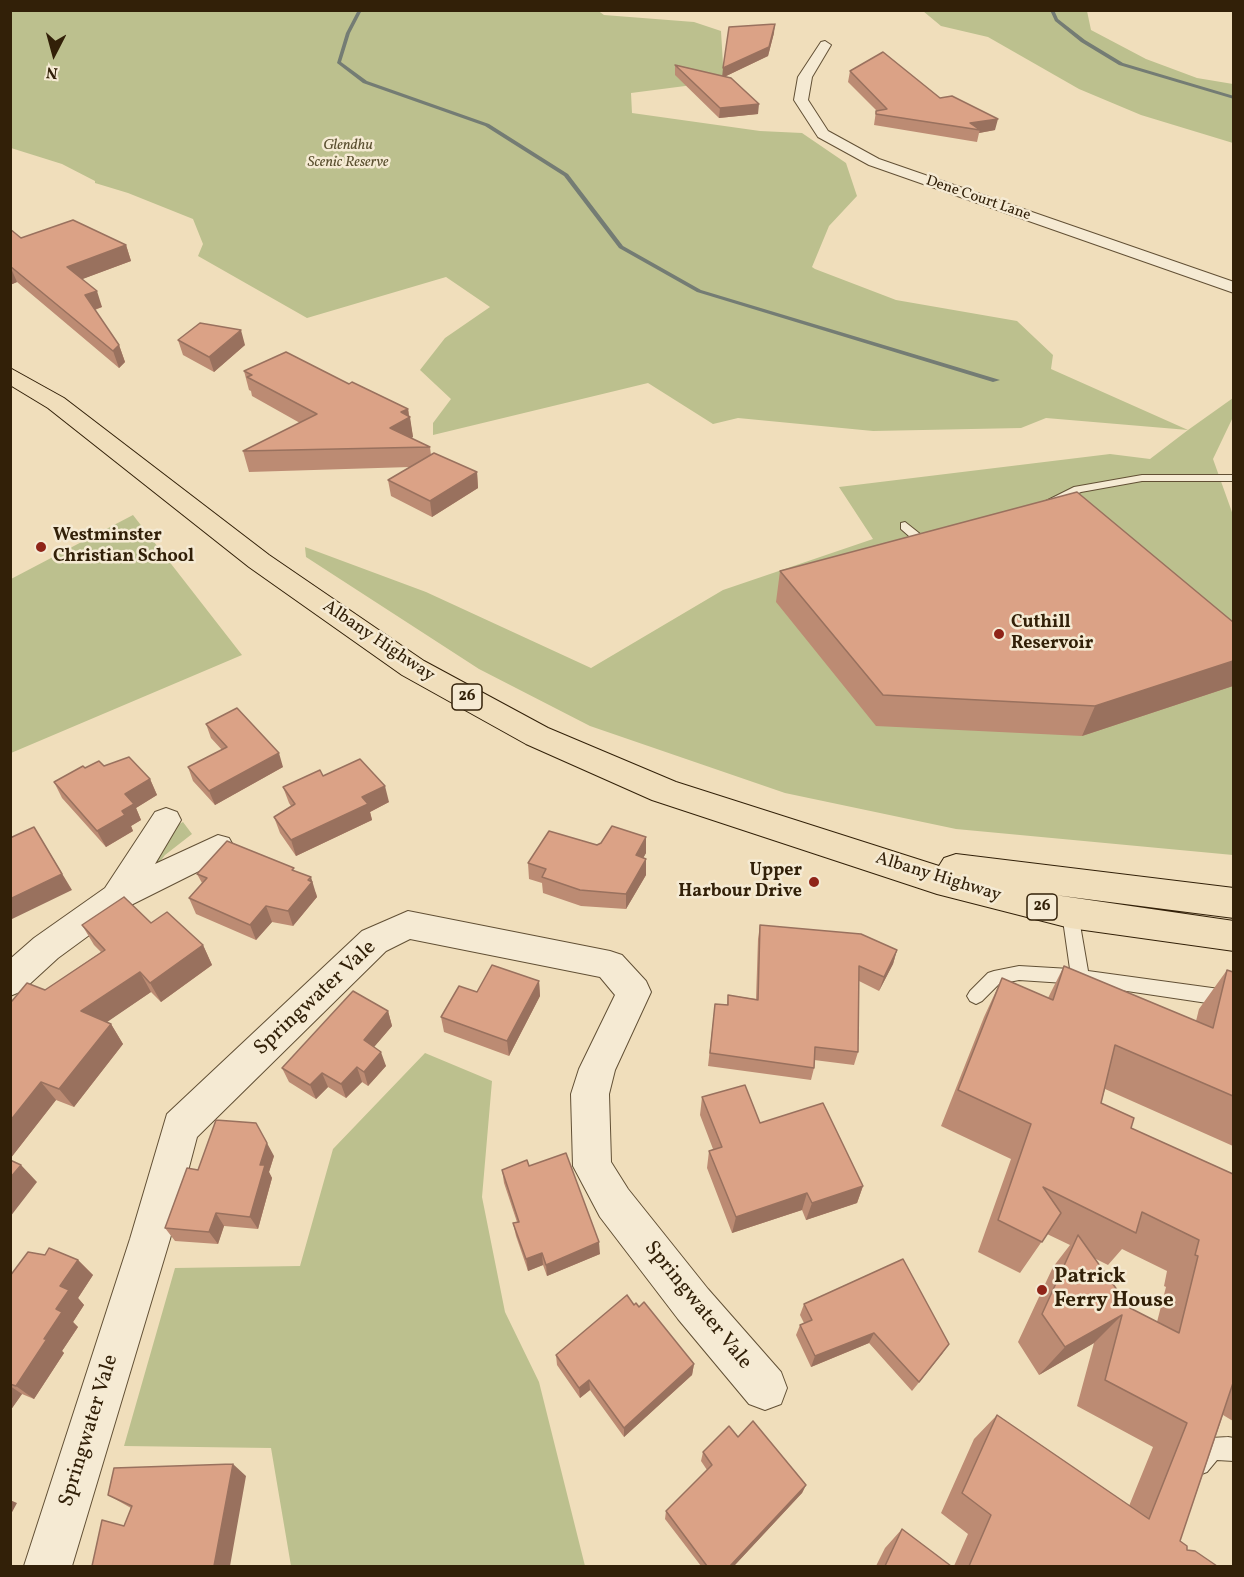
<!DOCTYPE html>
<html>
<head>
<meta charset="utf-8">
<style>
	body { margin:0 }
	#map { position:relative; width:1244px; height:1577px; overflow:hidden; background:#f0debb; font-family:Vollkorn,serif }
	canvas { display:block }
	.frame { position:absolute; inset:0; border:12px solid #322008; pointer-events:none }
	.north { position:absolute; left:24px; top:24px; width:60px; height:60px; -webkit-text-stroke:4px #f5ead3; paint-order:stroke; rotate:186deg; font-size:16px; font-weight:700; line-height:24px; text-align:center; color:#322008 }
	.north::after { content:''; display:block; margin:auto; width:21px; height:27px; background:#322008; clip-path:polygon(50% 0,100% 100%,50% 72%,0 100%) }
</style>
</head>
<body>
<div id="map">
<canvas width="1244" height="1577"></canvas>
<div class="frame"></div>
<div class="north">N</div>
</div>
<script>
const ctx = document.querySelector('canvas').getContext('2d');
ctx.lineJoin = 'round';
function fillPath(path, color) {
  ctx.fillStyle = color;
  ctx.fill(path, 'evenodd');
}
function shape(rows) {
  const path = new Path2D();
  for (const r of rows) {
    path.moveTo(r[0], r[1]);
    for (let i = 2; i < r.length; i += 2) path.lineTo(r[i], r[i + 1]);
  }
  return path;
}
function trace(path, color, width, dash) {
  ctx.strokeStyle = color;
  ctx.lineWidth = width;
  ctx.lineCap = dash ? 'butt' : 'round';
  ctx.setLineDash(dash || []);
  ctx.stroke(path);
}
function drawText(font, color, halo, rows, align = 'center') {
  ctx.font = font + ' Vollkorn,serif';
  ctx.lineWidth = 5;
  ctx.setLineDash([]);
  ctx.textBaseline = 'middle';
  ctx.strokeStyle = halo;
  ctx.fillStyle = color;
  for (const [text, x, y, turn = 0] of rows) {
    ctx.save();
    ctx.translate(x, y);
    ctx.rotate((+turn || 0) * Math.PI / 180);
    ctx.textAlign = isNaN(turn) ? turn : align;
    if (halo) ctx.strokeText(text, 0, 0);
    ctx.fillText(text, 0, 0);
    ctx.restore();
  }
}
fillPath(shape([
	[597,10,604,15,694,22,721,31,724,81,631,93,632,113,760,131,802,133,846,163,857,196,829,226,812,267,815,269,896,300,1017,321,1053,355,1051,369,1188,430,1233,398,1233,417,1213,459,1233,515,1233,855,956,829,785,793,590,726,479,669,306,557,305,547,426,592,591,668,723,590,873,539,839,487,1110,454,1150,459,1188,430,1046,418,1021,428,873,431,738,418,713,424,648,383,433,435,433,423,451,399,420,370,445,338,490,307,446,277,307,318,198,256,203,244,193,219,128,193,95,183,95,181,62,164,11,148,10,11],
	[923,11,1087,11,1091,30,1146,59,1197,78,1233,84,1233,143,1141,115,1079,89,988,37,941,26],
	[133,515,242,655,11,753,11,579],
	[183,822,192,834,165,855,156,867,147,862,168,830],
	[425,1053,492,1081,482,1197,505,1312,539,1382,585,1566,291,1566,271,1448,124,1446,175,1268,300,1266,333,1149]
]), '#bcc08e');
fillPath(shape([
	[358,10,362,10,350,33,341,62,367,81,489,124,568,174,623,246,701,290,1000,380,993,382,697,292,619,248,564,176,485,126,363,83,337,63,346,33,358,10],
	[1050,10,1054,10,1058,19,1085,40,1123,63,1234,96,1234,99,1119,65,1081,42,1055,21,1050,10]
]), '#747c74');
const lane = shape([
	[1142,475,1234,475,1234,481,1142,481,1081,492,1046,507,1040,504,1074,487,1142,475],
	[905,522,934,545,934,551,926,551,901,529,901,523,905,522],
	[1070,906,1076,908,1078,913,1088,971,1234,991,1234,1007,1080,984,1019,980,999,984,982,1001,976,1004,970,1001,967,996,970,991,988,973,994,971,1019,966,1070,969,1062,913,1064,908,1070,906],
	[1228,1437,1234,1438,1234,1461,1217,1460,1207,1472,1199,1475,1191,1472,1188,1464,1203,1441,1211,1438,1228,1437]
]);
const street = shape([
	[825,41,831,45,812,77,808,100,828,131,879,159,1234,282,1234,293,869,165,818,137,794,100,798,77,821,42,825,41],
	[166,808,177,812,181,820,155,864,218,835,229,838,234,847,229,856,129,906,58,958,22,991,10,996,10,959,34,938,105,888,155,812,166,808],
	[408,911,610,951,622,955,646,981,651,992,615,1070,609,1094,611,1162,628,1189,708,1289,781,1372,787,1388,781,1404,765,1410,749,1404,678,1319,600,1217,573,1166,571,1094,579,1069,615,995,600,977,410,939,386,951,197,1137,170,1239,72,1566,24,1566,130,1239,167,1114,362,931,408,911]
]);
const primary = shape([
	[10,368,64,398,269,555,424,661,548,728,676,782,939,866,944,858,956,854,1234,888,1234,918,1055,895,1234,921,1234,951,1070,928,937,894,652,800,526,744,402,675,249,567,48,408,10,385,10,368]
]);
trace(lane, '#625035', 2);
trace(street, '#625035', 2);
trace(primary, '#322008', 2);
fillPath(lane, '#f5ead3');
fillPath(street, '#f5ead3');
fillPath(primary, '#f0debb');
fillPath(shape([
	[774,33,768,56,724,77,758,114,719,118,675,75,675,65,722,76],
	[850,71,940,98,995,130,979,133,977,142,874,125,876,111,877,111,848,82],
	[10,229,21,238,126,245,131,261,82,279,102,307,95,310,119,345,125,362,119,368,17,282,10,285],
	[178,340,245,345,214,372,183,355],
	[244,371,349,384,408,409,413,437,411,438,430,447,431,455,477,472,478,488,432,517,391,496,388,480,410,467,249,472,243,451,300,423,252,396,251,391,249,390],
	[780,571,1233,622,1233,686,1082,736,876,726,776,602],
	[206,724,283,767,215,805,193,781,188,767,222,750,211,738],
	[104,766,150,779,157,795,136,808,141,820,131,826,133,831,106,847,62,798,54,782,85,768],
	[323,776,389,802,370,812,372,820,296,856,280,833,274,817,291,806,289,803,283,787],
	[597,845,646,853,643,858,646,875,626,909,581,906,543,893,542,883,529,879,528,863],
	[295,872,316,893,317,897,293,926,272,922,256,940,196,914,189,898,202,883,197,874],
	[151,923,203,945,212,965,161,1002,151,992,106,1022,111,1024,123,1044,74,1107,56,1100,10,1159,12,1001,45,990,101,952,94,945,82,925],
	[760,925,897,950,893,964,879,991,859,981,858,1052,854,1065,814,1060,814,1068,811,1080,708,1066,715,1004,727,1005,728,995,756,999,758,939],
	[1064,966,1196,1021,1199,1009,1227,970,1233,972,1233,1146,1105,1089,1101,1103,1131,1128,1233,1174,1233,1421,1223,1415,1180,1541,1187,1550,1217,1566,954,1566,968,1534,941,1513,974,1439,997,1415,1129,1506,1153,1447,1077,1406,1094,1343,1039,1375,1018,1342,1053,1267,1070,1245,1047,1234,1020,1273,978,1252,1011,1159,941,1126,984,1017,1002,978,1048,998],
	[1122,1249,1167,1271,1164,1286,1166,1287,1157,1322,1130,1308,1094,1258,1108,1265],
	[539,981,540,996,509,1056,444,1032,441,1017,477,992],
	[388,1011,392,1026,374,1047,386,1066,368,1086,362,1082,346,1098,328,1087,316,1099,289,1082,282,1068],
	[702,1097,760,1123,863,1186,857,1203,806,1220,802,1210,732,1233,707,1168,709,1151,713,1149,700,1115],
	[274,1156,269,1172,272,1178,258,1229,224,1226,218,1244,175,1241,165,1228,198,1170],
	[529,1166,600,1254,547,1276,543,1265,528,1271,516,1236,513,1223,517,1222,504,1183,502,1170],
	[78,1260,93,1275,78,1298,84,1305,73,1322,78,1327,62,1351,64,1353,34,1399,22,1394,10,1411,10,1276],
	[804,1304,949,1344,912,1391,869,1343,811,1367,796,1335,800,1325,804,1323,800,1315],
	[634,1305,639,1307,694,1364,692,1375,624,1437,590,1390,580,1398,557,1365,556,1355],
	[738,1437,806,1485,802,1493,734,1566,701,1566,665,1519,666,1511,707,1470,701,1461,703,1452],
	[246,1476,124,1526,131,1508,108,1495],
	[902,1529,951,1566,876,1566,885,1548]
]), '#bc8b73');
fillPath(shape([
	[775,24,774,33,768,56,722,78,723,68],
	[759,104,758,114,719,118,720,108],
	[998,119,995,130,979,133,980,130,970,123],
	[126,245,131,261,72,283,67,267],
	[10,266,17,282,10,285],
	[97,291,102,307,90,311,85,295],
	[241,330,245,345,214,372,209,357],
	[119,345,125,362,119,368,113,351],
	[408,409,409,417,410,417,413,437,393,448,390,428,401,412],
	[477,472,478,488,432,517,430,501],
	[1233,661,1233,686,1082,736,1095,706],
	[279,753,283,767,215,805,209,791],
	[150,779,157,795,136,808,141,820,131,826,133,831,106,847,97,831,122,811,125,794],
	[385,786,389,802,370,812,372,820,296,856,291,840,362,797],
	[34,827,72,890,10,920,10,899],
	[646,837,646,853,636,871,636,855],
	[646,859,646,875,626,909,626,894],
	[311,877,317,897,293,926,288,911],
	[266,906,272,922,256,940,250,925],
	[203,945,212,965,161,1002,150,983],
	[897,950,893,964,879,991,884,977],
	[140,972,151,992,94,1031,81,1011],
	[539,981,540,996,509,1056,507,1041],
	[388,1011,392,1026,368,1054,364,1040],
	[111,1024,123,1044,74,1107,59,1089],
	[381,1052,386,1066,368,1086,364,1072],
	[357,1067,362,1082,346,1098,341,1084],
	[322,1073,328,1087,316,1099,310,1085],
	[41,1082,56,1100,10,1159,10,1121],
	[267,1143,274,1156,269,1172,272,1178,258,1229,250,1217,260,1165],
	[21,1165,37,1182,10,1217,10,1178],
	[863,1186,857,1203,806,1220,812,1203],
	[807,1193,802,1210,732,1233,736,1217],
	[216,1213,224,1226,218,1244,209,1232],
	[599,1242,600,1254,547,1276,546,1265],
	[542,1253,543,1265,528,1271,526,1259],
	[78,1260,93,1275,78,1298,84,1305,73,1322,78,1327,62,1351,64,1353,34,1399,16,1386,44,1339,56,1309,60,1286],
	[1122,1315,1094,1343,1039,1375,1065,1347],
	[874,1333,869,1343,811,1367,815,1356],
	[949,1344,942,1354,912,1391,919,1382],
	[694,1364,692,1375,624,1437,624,1428],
	[589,1380,590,1390,580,1398,579,1388],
	[10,1386,22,1394,10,1411],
	[233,1464,246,1476,230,1566,214,1566],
	[806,1485,802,1493,734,1566,730,1566],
	[10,1500,17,1503,10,1516]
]), '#99715e');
const building = shape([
	[775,24,769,47,723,68,729,27,775,24],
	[883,52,940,98,952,96,998,119,970,123,980,130,876,114,876,111,887,109,850,71,883,52],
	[675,65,731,78,759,104,720,108,675,65],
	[73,220,126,245,67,267,97,291,85,295,119,345,113,351,10,266,10,229,21,238,73,220],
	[200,323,241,330,209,357,178,340,200,323],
	[286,352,349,384,352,382,408,409,401,412,410,417,390,428,430,447,243,451,317,414,247,377,252,375,244,371,286,352],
	[434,453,477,472,430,501,388,480,434,453],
	[1077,492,1233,622,1233,661,1095,706,883,695,780,571,1077,492],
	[237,708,279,753,209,791,188,767,227,747,206,724,237,708],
	[129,757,150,779,125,794,134,804,122,811,125,815,97,831,54,782,83,766,85,768,99,761,104,766,129,757],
	[360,759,385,786,362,797,368,804,291,840,274,817,295,804,283,787,320,770,323,776,360,759],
	[612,826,646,837,636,855,646,859,626,894,580,890,542,877,546,869,528,863,549,831,597,845,601,843,612,826],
	[34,827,62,874,10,899,10,838,34,827],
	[227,841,294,868,292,870,311,877,308,880,312,882,288,911,266,906,250,925,189,898,207,878,197,874,227,841],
	[124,897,151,923,167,912,203,945,150,983,140,972,81,1011,111,1024,59,1089,41,1082,10,1121,10,1000,12,1001,27,983,45,990,105,950,82,925,124,897],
	[760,925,861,934,897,950,884,977,859,966,858,1052,815,1047,814,1068,710,1053,715,1004,728,1005,728,995,758,1000,760,925],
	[492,965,539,981,507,1041,441,1017,459,986,477,992,492,965],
	[1064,966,1213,1028,1227,970,1233,972,1233,1096,1115,1045,1101,1103,1134,1118,1131,1128,1233,1174,1233,1383,1180,1541,1187,1546,1187,1550,1195,1551,1217,1566,969,1566,991,1515,962,1493,997,1415,1149,1519,1187,1423,1105,1380,1122,1315,1065,1347,1042,1314,1078,1235,1130,1308,1179,1333,1198,1256,1195,1255,1199,1240,1142,1212,1136,1233,1043,1187,1061,1213,1042,1242,998,1220,1031,1124,958,1090,1002,978,1053,1000,1064,966],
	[353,991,388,1011,364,1040,381,1052,364,1072,357,1067,341,1084,322,1073,310,1085,282,1068,353,991],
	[745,1085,760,1123,823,1103,863,1186,812,1203,807,1193,736,1217,709,1151,722,1147,702,1097,745,1085],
	[216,1120,256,1123,267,1143,260,1165,265,1165,250,1217,216,1213,209,1232,165,1228,187,1168,198,1170,216,1120],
	[566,1153,599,1242,546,1265,542,1253,526,1259,513,1223,519,1222,502,1170,527,1160,529,1166,566,1153],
	[10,1160,21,1165,10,1178,10,1160],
	[49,1248,78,1260,60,1286,69,1290,56,1309,62,1312,44,1339,47,1339,16,1386,10,1384,10,1276,28,1252,45,1255,49,1248],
	[903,1259,949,1344,919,1382,874,1333,815,1356,800,1325,812,1320,804,1304,903,1259],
	[627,1295,634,1305,636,1303,639,1307,644,1302,694,1364,624,1428,589,1380,579,1388,556,1355,627,1295],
	[753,1421,806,1485,730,1566,707,1566,666,1511,712,1465,703,1452,729,1426,738,1437,753,1421],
	[233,1464,214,1566,92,1566,102,1520,124,1526,132,1506,108,1495,114,1468,233,1464],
	[902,1529,951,1566,885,1566,902,1529]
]);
fillPath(building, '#dba286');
trace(building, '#99715e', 1.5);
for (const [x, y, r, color] of [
	[41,547,6,"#8f2418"],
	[999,634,6,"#8f2418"],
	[814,882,6,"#8f2418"],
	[1042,1290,6,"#8f2418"]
]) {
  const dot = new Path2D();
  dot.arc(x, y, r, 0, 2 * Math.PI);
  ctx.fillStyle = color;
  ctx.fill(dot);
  trace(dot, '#f5ead3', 2);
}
drawText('italic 15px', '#5b5030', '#f5ead3', [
	["Glendhu",348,146],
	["Scenic Reserve",348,163]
]);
drawText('15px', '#322008', '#f5ead3', [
	["Dene Court Lane",978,199,19]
]);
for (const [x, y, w] of [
	[467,697,30],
	[1042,907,30]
]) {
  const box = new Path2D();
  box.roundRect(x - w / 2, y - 13, w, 26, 4.5);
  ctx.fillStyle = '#f5ead3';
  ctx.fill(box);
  trace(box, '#322008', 1.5);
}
drawText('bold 16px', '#322008', null, [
	["26",467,697],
	["26",1042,907]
]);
drawText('bold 18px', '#322008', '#f5ead3', [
	["Westminster",53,537],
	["Christian School",53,558],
	["Cuthill",1011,624],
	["Reservoir",1011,645],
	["Upper",802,872,"right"],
	["Harbour Drive",802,893,"right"]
], 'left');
drawText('18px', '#322008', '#f5ead3', [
	["Albany Highway",378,642,34],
	["Albany Highway",938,878,17]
]);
drawText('21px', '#322008', '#f5ead3', [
	["Springwater Vale",316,999,-43],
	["Springwater Vale",697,1306,51],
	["Springwater Vale",90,1431,-73]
]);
drawText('bold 21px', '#322008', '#f5ead3', [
	["Patrick",1054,1278],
	["Ferry House",1054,1302]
], 'left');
</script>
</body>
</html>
